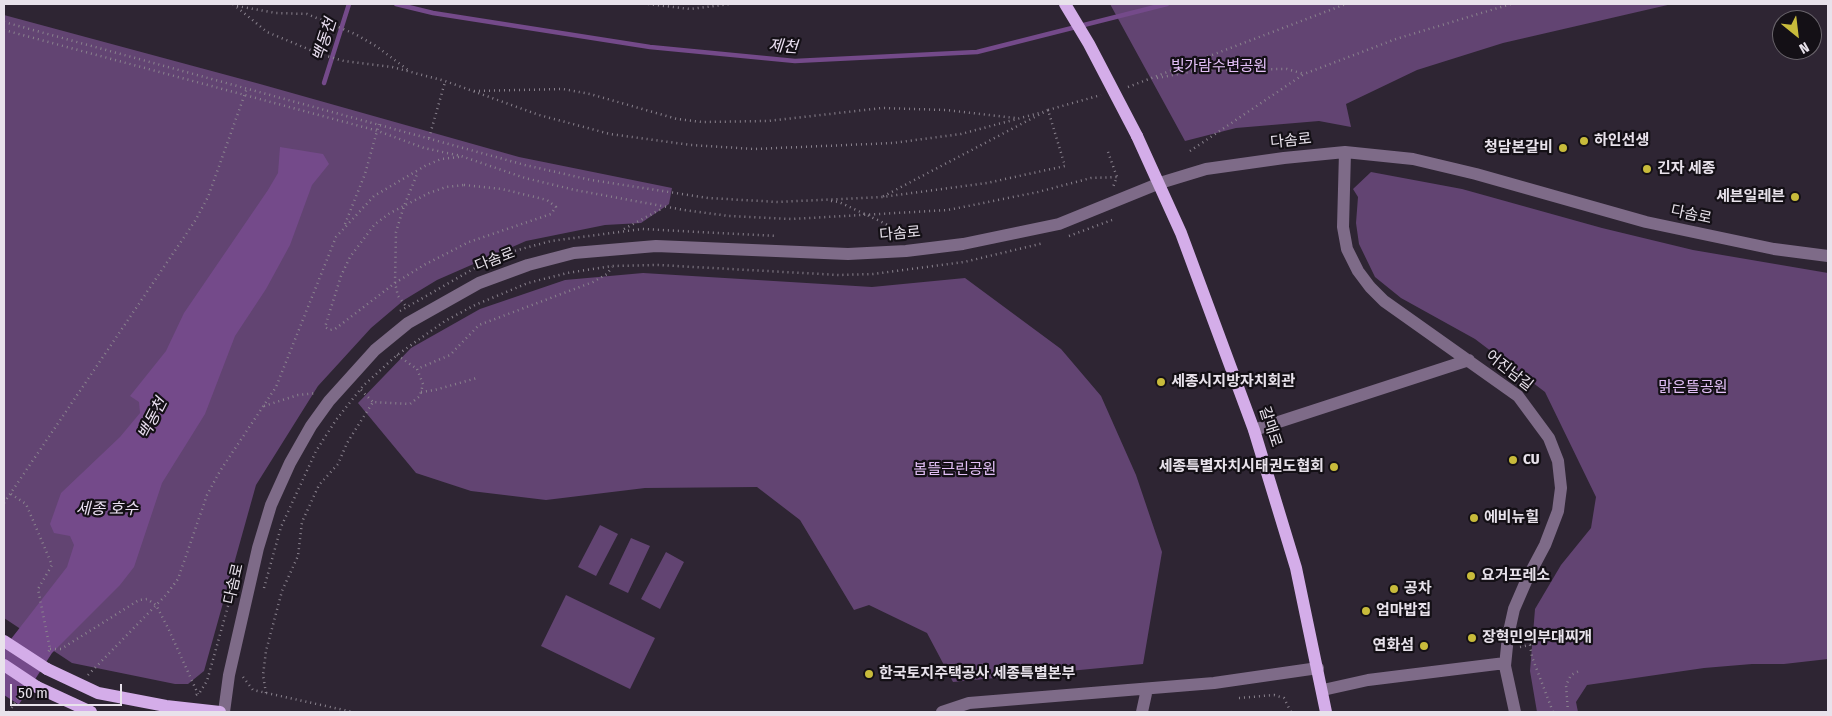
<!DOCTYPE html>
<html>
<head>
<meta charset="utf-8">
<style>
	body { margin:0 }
	#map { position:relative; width:1832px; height:716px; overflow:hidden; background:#2e2533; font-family:"Fira Sans Condensed",sans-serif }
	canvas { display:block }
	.frame { position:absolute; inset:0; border:5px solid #e8e2eb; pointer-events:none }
	.north { position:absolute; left:1772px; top:10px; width:50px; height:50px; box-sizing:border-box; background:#141016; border:1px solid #69646b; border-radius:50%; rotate:151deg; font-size:14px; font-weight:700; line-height:20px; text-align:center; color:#e8e2eb }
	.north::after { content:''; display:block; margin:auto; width:18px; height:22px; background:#c8bb3b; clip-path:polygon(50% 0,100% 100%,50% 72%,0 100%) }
	.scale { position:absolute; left:10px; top:684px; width:112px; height:22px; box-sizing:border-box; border:2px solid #e8e2eb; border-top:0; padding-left:6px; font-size:15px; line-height:18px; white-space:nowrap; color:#e8e2eb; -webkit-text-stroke:4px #141016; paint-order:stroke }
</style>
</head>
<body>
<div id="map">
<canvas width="1832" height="716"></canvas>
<div class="frame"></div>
<div class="north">N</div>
<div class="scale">50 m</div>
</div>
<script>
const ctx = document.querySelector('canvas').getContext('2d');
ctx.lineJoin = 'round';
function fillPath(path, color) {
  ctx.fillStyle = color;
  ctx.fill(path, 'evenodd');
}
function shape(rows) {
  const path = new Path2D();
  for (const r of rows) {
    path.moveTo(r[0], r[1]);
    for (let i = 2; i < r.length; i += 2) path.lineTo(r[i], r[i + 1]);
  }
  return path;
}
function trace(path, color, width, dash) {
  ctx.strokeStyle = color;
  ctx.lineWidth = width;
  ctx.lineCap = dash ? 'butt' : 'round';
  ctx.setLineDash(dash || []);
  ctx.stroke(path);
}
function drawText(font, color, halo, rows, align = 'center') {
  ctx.font = font + ' "Fira Sans Condensed","Noto Sans KR",sans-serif';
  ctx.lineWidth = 4.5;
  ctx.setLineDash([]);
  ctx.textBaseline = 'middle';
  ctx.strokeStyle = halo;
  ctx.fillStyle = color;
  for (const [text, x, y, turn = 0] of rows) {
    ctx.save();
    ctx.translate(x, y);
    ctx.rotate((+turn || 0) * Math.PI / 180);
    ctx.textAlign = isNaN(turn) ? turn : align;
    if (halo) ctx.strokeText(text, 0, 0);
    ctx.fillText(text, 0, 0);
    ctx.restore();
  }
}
fillPath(shape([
	[1110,4,1672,4,1503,43,1417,70,1346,104,1351,127,1319,121,1236,128,1185,141],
	[4,15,260,84,519,157,672,188,669,204,641,223,605,225,526,241,437,280,404,300,371,328,318,386,256,485,204,671,188,684,175,684,72,663,4,618],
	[1371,172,1462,189,1602,228,1693,250,1828,273,1828,659,1784,664,1752,664,1704,668,1587,685,1576,702,1578,712,1537,712,1530,671,1535,609,1561,565,1591,528,1596,497,1545,392,1475,339,1401,298,1375,277,1359,244,1356,223,1358,197,1353,189],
	[643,273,872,287,965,278,1061,349,1101,396,1136,475,1162,552,1143,664,953,682,927,633,869,605,854,610,800,520,757,487,645,488,546,500,471,491,416,473,358,403,411,348,480,309,565,280],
	[600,525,618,534,596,576,578,567],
	[631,538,650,546,628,593,609,584],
	[666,552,684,562,660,609,641,599],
	[566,595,655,638,630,689,541,646]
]), '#624472');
fillPath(shape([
	[280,147,323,154,329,164,312,185,290,245,266,289,235,336,205,414,162,483,134,567,120,585,52,653,14,712,4,712,4,648,67,567,74,545,70,536,54,533,50,524,61,493,120,437,140,413,139,402,130,396,166,351,184,313,268,190,278,173]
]), '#744a8a');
fillPath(shape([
	[4,695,21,706,17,712,4,712]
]), '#2e2533');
trace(shape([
	[396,4,433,13,650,47,795,61,977,52,1167,4],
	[324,83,349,4]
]), '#744a8a', 4.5);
trace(shape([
	[233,4,267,32,320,54,344,61,392,67,445,81,539,115,610,134,691,145,754,149,893,143,961,134,1043,112],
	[648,4,690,9,730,4],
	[237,6,276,13,307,14,355,34,376,46,408,70],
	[4,22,525,165,591,180,708,198,778,202,882,197,987,183,1065,166,1048,110,882,197],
	[4,30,378,131,424,148,461,156,525,178,575,190,684,210,729,216,792,219,948,210,1038,192,1091,178,1117,177],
	[1157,78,1200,70,1287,69,1304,74],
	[1128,87,1346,4],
	[474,91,563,89,590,94,677,119,702,122,768,121,882,108,946,110,1015,118],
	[1048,110,1101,95],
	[429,138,445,82],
	[1190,151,1304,74,1396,39,1511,4],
	[1108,152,1117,177,1113,187],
	[464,185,502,189,547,200,556,207,551,214,469,242,424,265,395,283,335,329,330,330,325,327,341,276,350,257,375,224,390,213,429,193,446,187,464,185],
	[831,201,839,202,884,223,907,237],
	[345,224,365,174,379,124],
	[624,229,663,208],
	[1069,236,1112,220],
	[405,305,398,296,395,283,396,232,404,206,418,172],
	[400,311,475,268,514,251,551,241,642,229,777,236],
	[397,355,417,369],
	[361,390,373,402],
	[421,392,435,390,477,378],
	[264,406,298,395,317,393],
	[11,494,26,504,52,565,38,589,50,649,47,654],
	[4,503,195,221,208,197,247,88],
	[264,588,281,527,316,451,336,420,363,386,397,355,445,321,475,305,528,283,567,273,612,266,658,265,839,275,873,274,964,262,1044,243],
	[1520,647,1530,645,1532,657,1553,712],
	[50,649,61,649,139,600,147,599,156,605,168,628,198,694],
	[88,675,166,595,178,579,207,495,220,471,276,387,336,237,374,196,425,166,441,159,459,157],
	[243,677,253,690,353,712],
	[266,693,263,675,266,651,282,591,298,556,302,522,319,485,338,464,347,443,373,402,410,404,420,396,423,384,417,369,450,355,479,325,593,282,607,274,612,267],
	[196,695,200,692,207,681,237,574],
	[1239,698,1274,695,1284,698,1291,712],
	[9,712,22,692],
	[1568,712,1566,685,1571,675,1581,670]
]), '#8a838e', 2.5, [1, 4]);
trace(shape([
	[1345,152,1343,227,1347,249,1358,271,1370,287,1384,301,1518,396,1549,438,1558,461,1561,488,1558,511,1545,545,1527,579,1514,609,1508,636,1505,666,1515,712],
	[1254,430,1469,360],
	[1323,690,1368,680,1505,663],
	[224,712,229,675,258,548,271,505,290,463,311,426,329,401,375,350,408,323,479,283,528,265,574,253,656,246,848,254,906,251,963,244,1059,224,1160,183,1206,169,1284,158,1345,152,1413,159,1476,174,1646,222,1774,249,1828,256],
	[942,712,969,703,1214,683,1318,668],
	[1142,712,1147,689]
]), '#7e6b88', 12);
trace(shape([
	[1137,136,1181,233,1254,430,1296,568,1326,712],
	[47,669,98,693,166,706,220,712],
	[37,687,91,712]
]), '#d4ade9', 12);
trace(shape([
	[1065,4,1089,44,1137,136],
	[4,641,47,669],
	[4,665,37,687]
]), '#d4ade9', 12);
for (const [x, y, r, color] of [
	[1584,141,5,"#c8bb3b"],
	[1563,148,5,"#c8bb3b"],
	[1647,169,5,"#c8bb3b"],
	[1795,197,5,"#c8bb3b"],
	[1161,382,5,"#c8bb3b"],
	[1513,460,5,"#c8bb3b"],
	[1334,467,5,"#c8bb3b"],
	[1474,518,5,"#c8bb3b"],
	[1471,576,5,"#c8bb3b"],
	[1394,589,5,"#c8bb3b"],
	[1366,611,5,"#c8bb3b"],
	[1472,638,5,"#c8bb3b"],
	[1424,646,5,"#c8bb3b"],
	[869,674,5,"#c8bb3b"]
]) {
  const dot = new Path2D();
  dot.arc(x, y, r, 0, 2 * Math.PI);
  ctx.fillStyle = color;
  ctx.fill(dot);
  trace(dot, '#141016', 2);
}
drawText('15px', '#e3c0f7', '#141016', [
	["빛가람수변공원",1219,67],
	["맑은뜰공원",1693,388],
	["봄뜰근린공원",955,470]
]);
drawText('15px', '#e8e2eb', '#141016', [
	["다솜로",1291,141,-6],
	["다솜로",1691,215,12],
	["다솜로",900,234,-5],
	["다솜로",495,260,-21],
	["어진남길",1509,371,38],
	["갈매로",1270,427,72],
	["다솜로",234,584,-77]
]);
drawText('bold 15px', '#e8e2eb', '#141016', [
	["하인선생",1594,141],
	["청담본갈비",1553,148,"right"],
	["긴자 세종",1657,169],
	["세븐일레븐",1785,197,"right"],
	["세종시지방자치회관",1171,382],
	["CU",1523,460],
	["세종특별자치시태권도협회",1324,467,"right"],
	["에비뉴힐",1484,518],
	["요거프레소",1481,576],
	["공차",1404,589],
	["엄마밥집",1376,611],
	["장혁민의부대찌개",1482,638],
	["연화섬",1414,646,"right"],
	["한국토지주택공사 세종특별본부",879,674]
], 'left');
drawText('italic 16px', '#ebe0f2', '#141016', [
	["백동천",325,40,-72],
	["제천",783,47,4],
	["백동천",153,419,-63],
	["세종 호수",107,510]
]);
</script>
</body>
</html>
